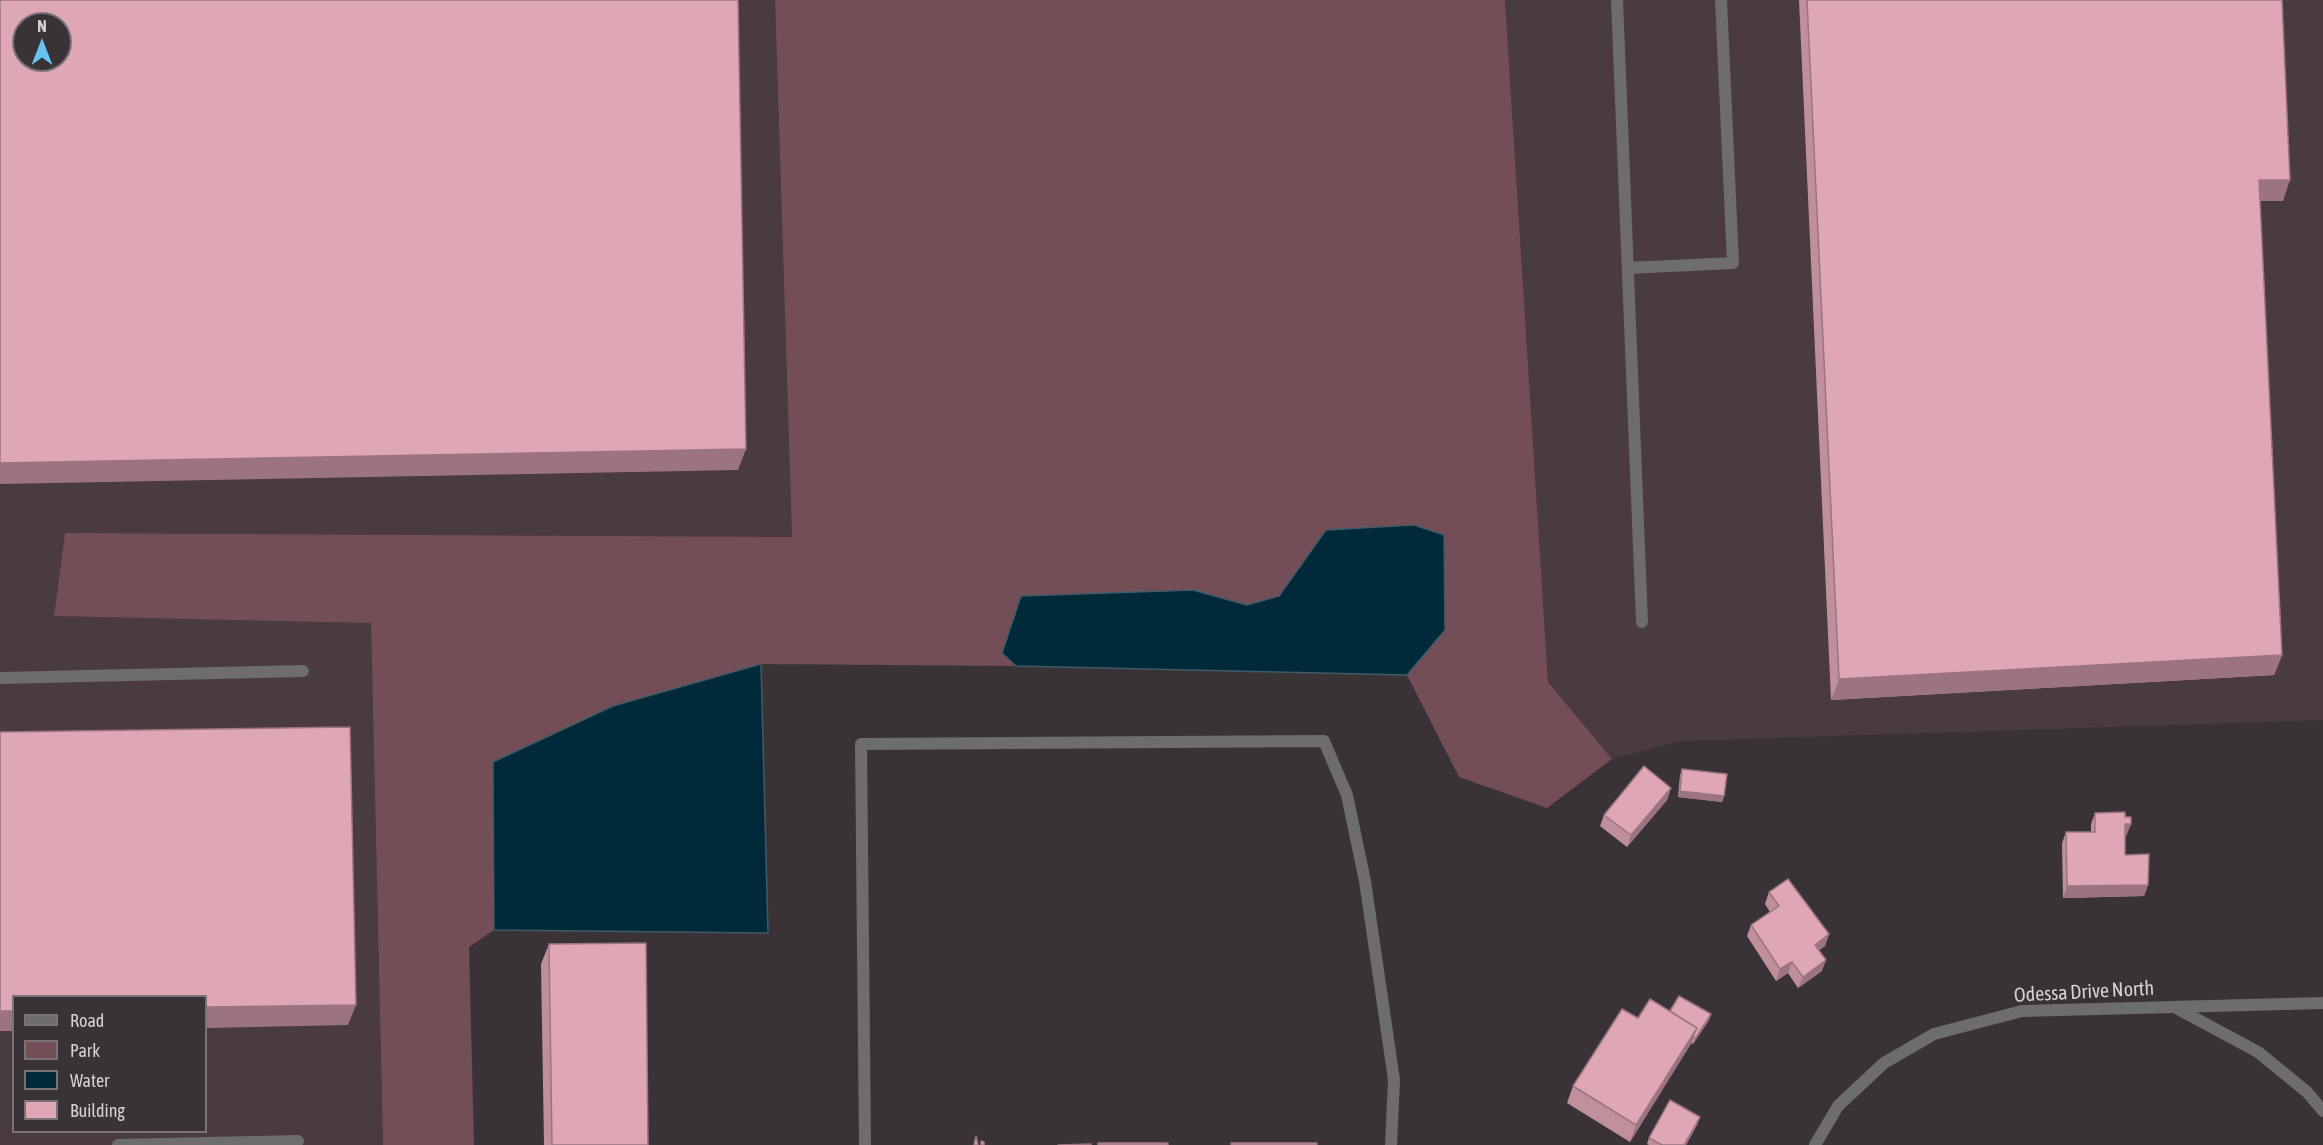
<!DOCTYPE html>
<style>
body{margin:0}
#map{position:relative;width:2323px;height:1145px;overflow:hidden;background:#3a3335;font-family:"Asap Condensed",sans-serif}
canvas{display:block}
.legend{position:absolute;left:12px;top:995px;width:195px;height:138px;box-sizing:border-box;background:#3a3335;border:2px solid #787274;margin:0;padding:8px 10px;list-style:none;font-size:18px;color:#d5d1d2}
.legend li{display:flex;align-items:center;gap:12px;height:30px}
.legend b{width:30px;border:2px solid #787274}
.north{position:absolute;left:12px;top:12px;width:60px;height:60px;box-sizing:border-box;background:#3a3335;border:2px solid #787274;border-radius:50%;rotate:0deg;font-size:16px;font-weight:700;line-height:24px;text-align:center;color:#d5d1d2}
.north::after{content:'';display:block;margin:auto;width:21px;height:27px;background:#67c4f0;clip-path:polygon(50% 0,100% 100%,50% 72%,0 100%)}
</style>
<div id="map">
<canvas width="2323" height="1145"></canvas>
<ul class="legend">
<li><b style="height:8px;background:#6f6c6d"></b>Road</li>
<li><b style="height:16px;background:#734e57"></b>Park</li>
<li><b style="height:16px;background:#00293a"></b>Water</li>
<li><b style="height:16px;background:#dfa6b5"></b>Building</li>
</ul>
<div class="north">N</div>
</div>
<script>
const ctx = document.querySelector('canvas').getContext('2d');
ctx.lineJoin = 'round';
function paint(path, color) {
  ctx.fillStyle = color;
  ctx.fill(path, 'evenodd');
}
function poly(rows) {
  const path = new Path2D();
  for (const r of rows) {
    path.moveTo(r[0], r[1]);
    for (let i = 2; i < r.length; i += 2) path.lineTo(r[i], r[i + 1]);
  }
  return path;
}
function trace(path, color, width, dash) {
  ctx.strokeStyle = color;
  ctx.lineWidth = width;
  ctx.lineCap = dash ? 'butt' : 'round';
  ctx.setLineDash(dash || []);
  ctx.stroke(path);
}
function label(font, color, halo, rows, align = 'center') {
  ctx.font = font + ' "Asap Condensed",sans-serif';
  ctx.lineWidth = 6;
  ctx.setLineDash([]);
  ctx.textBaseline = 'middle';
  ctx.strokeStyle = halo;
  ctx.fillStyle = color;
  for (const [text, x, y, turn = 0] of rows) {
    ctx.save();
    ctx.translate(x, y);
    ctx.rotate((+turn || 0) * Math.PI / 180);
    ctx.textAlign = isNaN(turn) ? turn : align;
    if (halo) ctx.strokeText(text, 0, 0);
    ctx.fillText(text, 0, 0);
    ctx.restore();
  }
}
paint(poly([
 [0,0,775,0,792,537,65,533,54,616,371,622,383,1145,0,1145],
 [24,24,60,24,60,60,24,60],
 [14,996,206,996,206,1132,14,1132],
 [1505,0,2323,0,2323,720,1681,741,1612,759,1548,682]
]), '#493b3e');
paint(poly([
 [775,0,1505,0,1548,682,1612,759,1547,808,1459,777,1407,675,1445,630,1326,530,1279,596,1247,605,1193,590,1002,653,1016,666,761,664,613,706,493,762,494,930,469,947,474,1145,383,1145,371,623,54,616,65,533,792,537]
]), '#734e57');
const water = poly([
 [1414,525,1444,535,1445,630,1407,675,1016,666,1002,653,1021,596,1193,590,1247,605,1279,596,1326,530,1414,525],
 [761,664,768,933,494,930,493,762,613,706,761,664]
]);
paint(water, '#00293a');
trace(water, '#405b68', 1.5);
trace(poly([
 [1617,0,1642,622],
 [1628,268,1733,263,1721,0],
 [0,678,303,671],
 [118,1145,298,1141],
 [865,1145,861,744,1324,741,1347,795,1365,881,1394,1080,1391,1145]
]), '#6f6c6d', 12);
trace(poly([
 [2178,1009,2258,1052,2307,1092,2323,1111],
 [1815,1145,1838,1106,1884,1063,1934,1034,2022,1011,2323,1003]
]), '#6f6c6d', 12);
paint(poly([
 [1799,0,2282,0,2283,201,2260,201,2282,655,2274,675,1831,700],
 [1682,769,1724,796,1722,802,1678,797,1680,775],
 [1671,788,1667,800,1627,847,1600,826,1604,815],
 [2095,813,2125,817,2131,824,2126,836,2125,836,2125,855,2148,885,2144,896,2063,898,2062,843,2066,832,2091,832,2091,824],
 [1769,892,1829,934,1825,946,1819,950,1822,971,1798,988,1788,973,1776,981,1747,936,1751,925,1770,912,1765,904],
 [549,944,648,1145,544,1145,541,964],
 [1670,1011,1711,1014,1709,1020,1693,1044,1691,1043,1630,1142,1567,1103,1573,1086,1638,1018],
 [1698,1123,1686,1145,1649,1145,1647,1144,1649,1138]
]), '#c08f9c');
paint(poly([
 [2259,180,2290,180,2283,201,2252,201],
 [746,449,738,470,0,484,0,463],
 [2282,655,2274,675,1831,700,1839,679],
 [1671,788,1667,800,1627,847,1631,835],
 [1680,791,1724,796,1722,802,1678,797],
 [2125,824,2131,824,2126,836,2120,836],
 [2148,885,2144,896,2063,898,2067,886],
 [1829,934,1825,946,1811,957,1815,945],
 [1826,960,1822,971,1798,988,1803,977],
 [1792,962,1788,973,1776,981,1780,969],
 [356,1005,348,1025,206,1028,206,1007],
 [0,1011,14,1011,14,1031,0,1031],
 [1711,1014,1709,1020,1693,1044,1695,1039],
 [1697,1028,1691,1044,1630,1142,1636,1125],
 [1700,1117,1698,1123,1686,1145,1684,1145]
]), '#9c747f');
const building = poly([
 [0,0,738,0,746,449,0,463,0,0],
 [24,24,60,24,60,60,24,60,24,24],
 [1807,0,2282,0,2290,180,2259,180,2282,655,1839,679,1807,0],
 [350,727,356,1005,206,1007,206,996,14,996,14,1011,0,1011,0,732,350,727],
 [1644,766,1671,788,1631,835,1604,815,1644,766],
 [1682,769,1727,774,1724,796,1680,791,1682,769],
 [2125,812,2125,817,2131,817,2131,824,2125,824,2125,855,2149,854,2148,885,2067,886,2066,832,2095,832,2095,813,2125,812],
 [1788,879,1829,934,1815,945,1826,960,1803,977,1792,962,1780,969,1751,925,1779,906,1769,892,1788,879],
 [646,943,648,1145,552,1145,549,944,646,943],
 [1679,996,1711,1014,1695,1039,1693,1037,1697,1028,1670,1011,1679,996],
 [1650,999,1697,1028,1636,1125,1573,1086,1622,1009,1638,1018,1650,999],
 [1670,1100,1700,1117,1684,1145,1662,1145,1649,1138,1670,1100],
 [976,1136,978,1145,974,1145,976,1136],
 [981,1141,984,1142,984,1145,981,1145,981,1141],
 [1098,1143,1168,1143,1168,1145,1098,1145,1098,1143],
 [1231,1143,1317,1143,1317,1145,1231,1145,1231,1143],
 [1091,1144,1091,1145,1058,1145,1091,1144]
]);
paint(building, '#dfa6b5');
trace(building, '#9c747f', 1.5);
label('20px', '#d5d1d2', '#3a3335', [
 ["Odessa Drive North",2084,992,-3]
]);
</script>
